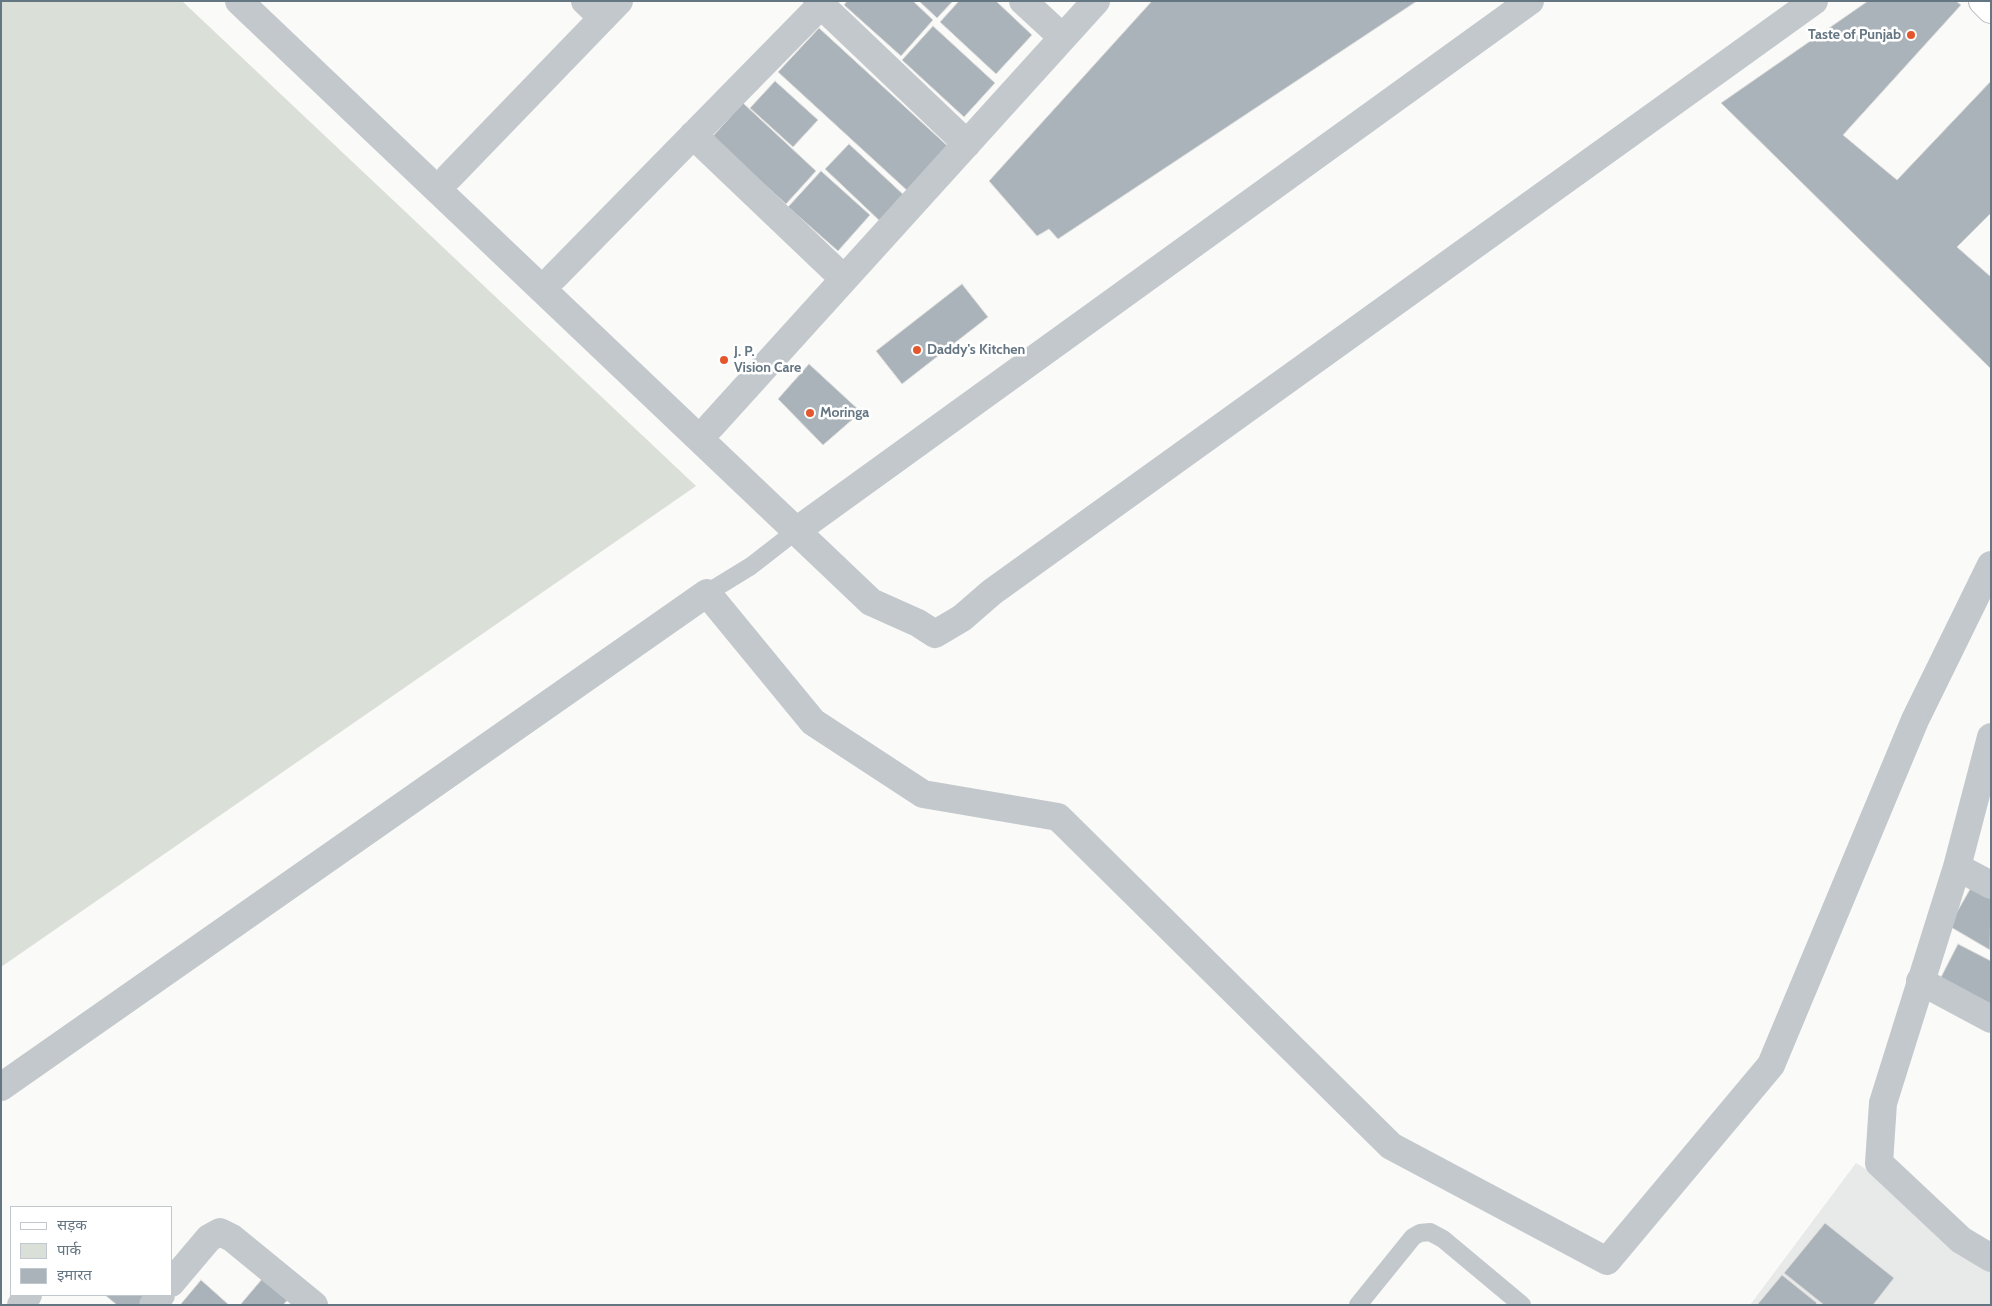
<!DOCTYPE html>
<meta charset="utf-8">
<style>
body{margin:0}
#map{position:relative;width:1992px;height:1306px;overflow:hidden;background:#fafaf8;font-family:Cabin,"Noto Sans Devanagari",sans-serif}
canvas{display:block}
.frame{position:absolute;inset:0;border:2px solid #657683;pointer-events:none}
.legend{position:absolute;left:10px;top:1206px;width:162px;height:90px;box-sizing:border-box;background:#fff;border:1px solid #c1c8cd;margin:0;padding:6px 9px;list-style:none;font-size:15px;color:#657683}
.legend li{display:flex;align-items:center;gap:10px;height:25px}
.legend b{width:25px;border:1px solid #c1c8cd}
</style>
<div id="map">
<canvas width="1992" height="1306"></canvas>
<div class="frame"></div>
<ul class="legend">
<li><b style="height:6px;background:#fff"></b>सड़क</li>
<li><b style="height:14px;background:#dadfd7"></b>पार्क</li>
<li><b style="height:14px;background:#aab3b9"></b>इमारत</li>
</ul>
</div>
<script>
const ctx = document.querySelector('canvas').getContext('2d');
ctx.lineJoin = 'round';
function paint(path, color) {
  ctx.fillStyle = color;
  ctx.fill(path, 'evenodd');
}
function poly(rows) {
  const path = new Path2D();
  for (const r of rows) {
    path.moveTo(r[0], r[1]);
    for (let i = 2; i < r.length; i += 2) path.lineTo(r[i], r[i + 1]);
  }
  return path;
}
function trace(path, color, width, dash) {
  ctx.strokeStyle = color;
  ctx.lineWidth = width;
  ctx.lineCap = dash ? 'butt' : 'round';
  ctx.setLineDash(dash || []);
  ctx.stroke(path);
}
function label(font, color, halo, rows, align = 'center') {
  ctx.font = font + ' Cabin,sans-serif';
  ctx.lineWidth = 5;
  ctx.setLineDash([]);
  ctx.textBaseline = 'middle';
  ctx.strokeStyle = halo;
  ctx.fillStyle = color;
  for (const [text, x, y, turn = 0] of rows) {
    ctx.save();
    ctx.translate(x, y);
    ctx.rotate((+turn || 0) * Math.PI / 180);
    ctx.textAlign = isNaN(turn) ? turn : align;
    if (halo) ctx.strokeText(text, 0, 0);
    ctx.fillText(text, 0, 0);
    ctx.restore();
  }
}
paint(poly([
 [1856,1163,1991,1248,1991,1305,1750,1305]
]), '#e8e9e9');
paint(poly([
 [1,1,182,1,696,486,1,967]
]), '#dadfd7');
const building = poly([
 [847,1,913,1,933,20,901,56,844,5,847,1],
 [919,1,953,1,937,18,919,1],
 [959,1,996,1,1032,35,996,74,940,22,959,1],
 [1152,1,1417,1,1058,239,1049,229,1037,236,989,181,1152,1],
 [1868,1,1956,1,1961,5,1843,135,1897,180,1991,81,1991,213,1957,247,1991,277,1991,369,1721,103,1868,1],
 [933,26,995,83,964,117,902,60,933,26],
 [819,28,952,150,911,194,778,72,819,28],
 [775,81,818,120,793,147,750,108,775,81],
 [743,103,816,171,786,204,712,137,743,103],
 [849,144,907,198,883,224,825,169,849,144],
 [821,171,870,215,838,251,788,207,821,171],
 [962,284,988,317,902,384,876,351,962,284],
 [809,364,861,412,823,445,778,399,809,364],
 [1973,884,1991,894,1990,950,1949,926,1973,884],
 [1958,944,1991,961,1991,1008,1939,981,1958,944],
 [1825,1223,1894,1278,1873,1305,1824,1305,1784,1273,1825,1223],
 [268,1272,293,1294,283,1305,240,1305,268,1272],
 [1782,1275,1817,1303,1815,1305,1757,1305,1782,1275],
 [201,1280,229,1305,180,1305,201,1280],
 [105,1295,155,1295,147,1305,117,1305,105,1295]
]);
paint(building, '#aab3b9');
trace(building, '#dcdcda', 1);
const secondary = poly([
 [1983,1,1991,9]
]);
trace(secondary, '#b3babf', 30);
trace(poly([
 [707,593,751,566,796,531],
 [1358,1305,1413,1237,1420,1233,1430,1232,1443,1239,1522,1305]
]), '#c3c8cc', 18);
trace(poly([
 [585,1,603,18],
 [817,1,967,144],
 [1023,1,1062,37],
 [693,135,844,279],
 [449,177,619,1],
 [554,277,821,5],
 [711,426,1096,1],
 [1991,737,1957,867,1883,1103,1879,1163,1961,1240,1991,1258],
 [1957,867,1991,885],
 [1920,981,1991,1019],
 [1,1087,707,593,813,722,923,794,1058,817,1391,1146,1607,1261,1771,1065,1915,720,1991,565],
 [171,1283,209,1238,220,1232,232,1238,314,1305],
 [21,1305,28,1295],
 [153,1305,161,1295]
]), '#c3c8cc', 28);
trace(poly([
 [239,1,871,602,918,623,935,634,962,618,992,592,1814,1],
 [796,531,1530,1]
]), '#c3c8cc', 28);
trace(secondary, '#fff', 28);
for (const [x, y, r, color] of [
 [1911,35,5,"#e4572e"],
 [917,350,5,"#e4572e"],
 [724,360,5,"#e4572e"],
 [810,413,5,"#e4572e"]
]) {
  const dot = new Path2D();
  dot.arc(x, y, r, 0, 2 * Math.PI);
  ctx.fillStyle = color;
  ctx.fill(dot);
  trace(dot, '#fff', 2);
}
label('bold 14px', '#657683', '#fff', [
 ["Taste of Punjab",1901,35,"right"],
 ["Daddy's Kitchen",927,350],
 ["J. P.",734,352],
 ["Vision Care",734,368],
 ["Moringa",820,413]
], 'left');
</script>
